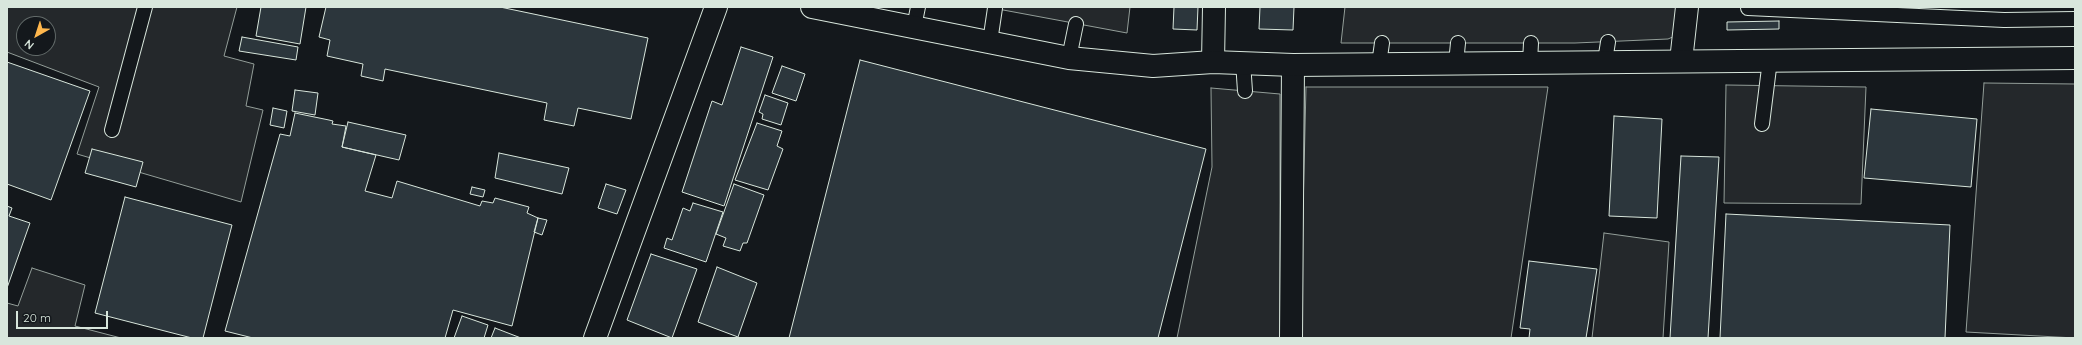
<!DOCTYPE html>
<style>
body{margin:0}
#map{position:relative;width:2082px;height:345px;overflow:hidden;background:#14181c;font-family:Quicksand,sans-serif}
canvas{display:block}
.frame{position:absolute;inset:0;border:8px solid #d8e6dc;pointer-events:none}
.north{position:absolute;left:16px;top:16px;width:40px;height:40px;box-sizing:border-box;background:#14181c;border:1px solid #626a69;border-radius:50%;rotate:219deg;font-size:11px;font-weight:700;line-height:16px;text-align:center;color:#d8e6dc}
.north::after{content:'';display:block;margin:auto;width:14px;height:18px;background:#ffb74d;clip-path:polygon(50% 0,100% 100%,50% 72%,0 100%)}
.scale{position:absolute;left:16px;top:311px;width:92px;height:18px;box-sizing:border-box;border:2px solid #d8e6dc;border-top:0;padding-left:5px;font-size:12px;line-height:14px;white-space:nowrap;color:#d8e6dc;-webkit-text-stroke:3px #14181c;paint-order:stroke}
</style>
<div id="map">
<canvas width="2082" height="345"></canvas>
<div class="frame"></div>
<div class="north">N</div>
<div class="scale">20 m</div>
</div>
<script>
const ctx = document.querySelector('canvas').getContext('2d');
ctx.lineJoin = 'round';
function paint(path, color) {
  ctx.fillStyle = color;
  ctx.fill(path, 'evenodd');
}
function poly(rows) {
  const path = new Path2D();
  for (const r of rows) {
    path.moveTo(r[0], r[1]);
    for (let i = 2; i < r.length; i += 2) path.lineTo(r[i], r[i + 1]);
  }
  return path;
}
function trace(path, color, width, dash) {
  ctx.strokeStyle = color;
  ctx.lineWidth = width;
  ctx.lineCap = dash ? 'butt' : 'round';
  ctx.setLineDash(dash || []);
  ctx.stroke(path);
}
const parking = poly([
 [7,7,237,7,224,56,254,64,246,106,263,110,241,202,77,154,99,87,7,52,7,7],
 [24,24,48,24,48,48,24,48,24,24],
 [987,7,1130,7,1127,33,987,7],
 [1345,7,1681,7,1675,36,1668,39,1575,43,1341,43,1345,7],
 [1984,83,2075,84,2075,338,1966,332,1984,83],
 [1726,85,1866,87,1861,204,1724,203,1726,85],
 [1306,87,1548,87,1511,338,1300,338,1306,87],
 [1211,88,1280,94,1280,338,1177,338,1212,167,1211,88],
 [1604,233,1669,242,1663,338,1592,338,1604,233],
 [32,268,85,285,75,326,121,338,7,338,7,303,18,306,32,268]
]);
paint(parking, '#24282b');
trace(parking, '#939e99', 1);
const building = poly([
 [261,7,306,7,300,44,256,36,261,7],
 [326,7,500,7,648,38,631,119,578,108,574,126,544,120,547,103,385,69,383,81,361,76,363,64,327,56,330,40,319,37,326,7],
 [1174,7,1198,7,1197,30,1173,29,1174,7],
 [1260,7,1294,7,1293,30,1259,29,1260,7],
 [1779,21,1779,29,1727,30,1727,22,1779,21],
 [242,37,298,47,296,60,239,51,242,37],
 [741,47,773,57,724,206,682,192,712,101,722,105,741,47],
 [860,60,1206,149,1158,338,789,338,860,60],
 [7,62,90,91,51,200,7,184,7,62],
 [782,66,805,74,796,101,772,93,782,66],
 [295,90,318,93,315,115,292,111,295,90],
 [765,95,788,103,781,125,762,119,763,114,759,112,765,95],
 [273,108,287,111,284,128,270,125,273,108],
 [1871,109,1977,119,1971,187,1864,178,1871,109],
 [295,113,329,120,333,121,332,124,346,126,342,147,376,155,365,191,392,198,397,181,480,206,482,201,493,203,495,198,529,207,527,213,538,218,512,326,453,310,445,338,253,338,225,331,280,134,290,136,295,113],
 [1614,116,1662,119,1657,218,1609,216,1614,116],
 [348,122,406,135,399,160,342,147,348,122],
 [757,123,782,131,777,146,783,149,768,190,735,180,757,123],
 [92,149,143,162,136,187,85,173,92,149],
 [499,153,569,168,562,194,495,178,499,153],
 [1681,156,1719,157,1708,338,1670,338,1681,156],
 [606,184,626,190,617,214,598,208,606,184],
 [734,184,764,195,747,243,743,243,740,251,723,246,726,238,716,234,734,184],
 [472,187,485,190,483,197,470,194,472,187],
 [125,197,232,225,203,338,192,338,95,313,125,197],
 [693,203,723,212,706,262,664,248,667,238,672,240,683,208,690,211,693,203],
 [7,206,12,208,9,216,30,223,7,288,7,206],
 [1726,214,1950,225,1945,338,1720,338,1726,214],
 [538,218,547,220,542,235,534,232,538,218],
 [651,254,697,269,672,338,627,320,651,254],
 [1529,261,1597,269,1586,338,1529,338,1530,329,1520,328,1529,261],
 [717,267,757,283,738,337,698,322,717,267],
 [462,316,488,325,484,338,454,338,462,316],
 [495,328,521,338,491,338,495,328]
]);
paint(building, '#2c363c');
trace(building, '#d8e6dc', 1);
const service = poly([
 [1748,8,2004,20,2075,19],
 [914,27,918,7],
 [990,42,995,8],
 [1069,58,1076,24],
 [1605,61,1608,42],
 [1243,62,1245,91],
 [1530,62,1531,43],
 [1456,63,1458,43],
 [1379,64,1382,43],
 [1762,124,1770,60],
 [112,130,145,7]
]);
const minor = poly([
 [1681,61,1687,7],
 [1213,62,1214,7],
 [595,338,716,7],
 [1291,338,1293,65]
]);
const tertiary = poly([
 [812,7,1069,58,1153,66,1213,62,1293,65,2075,58]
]);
trace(service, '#d8e6dc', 16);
trace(minor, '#d8e6dc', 24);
trace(tertiary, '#d8e6dc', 24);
trace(service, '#14181c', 14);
trace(minor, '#14181c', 22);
trace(tertiary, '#14181c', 22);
</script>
